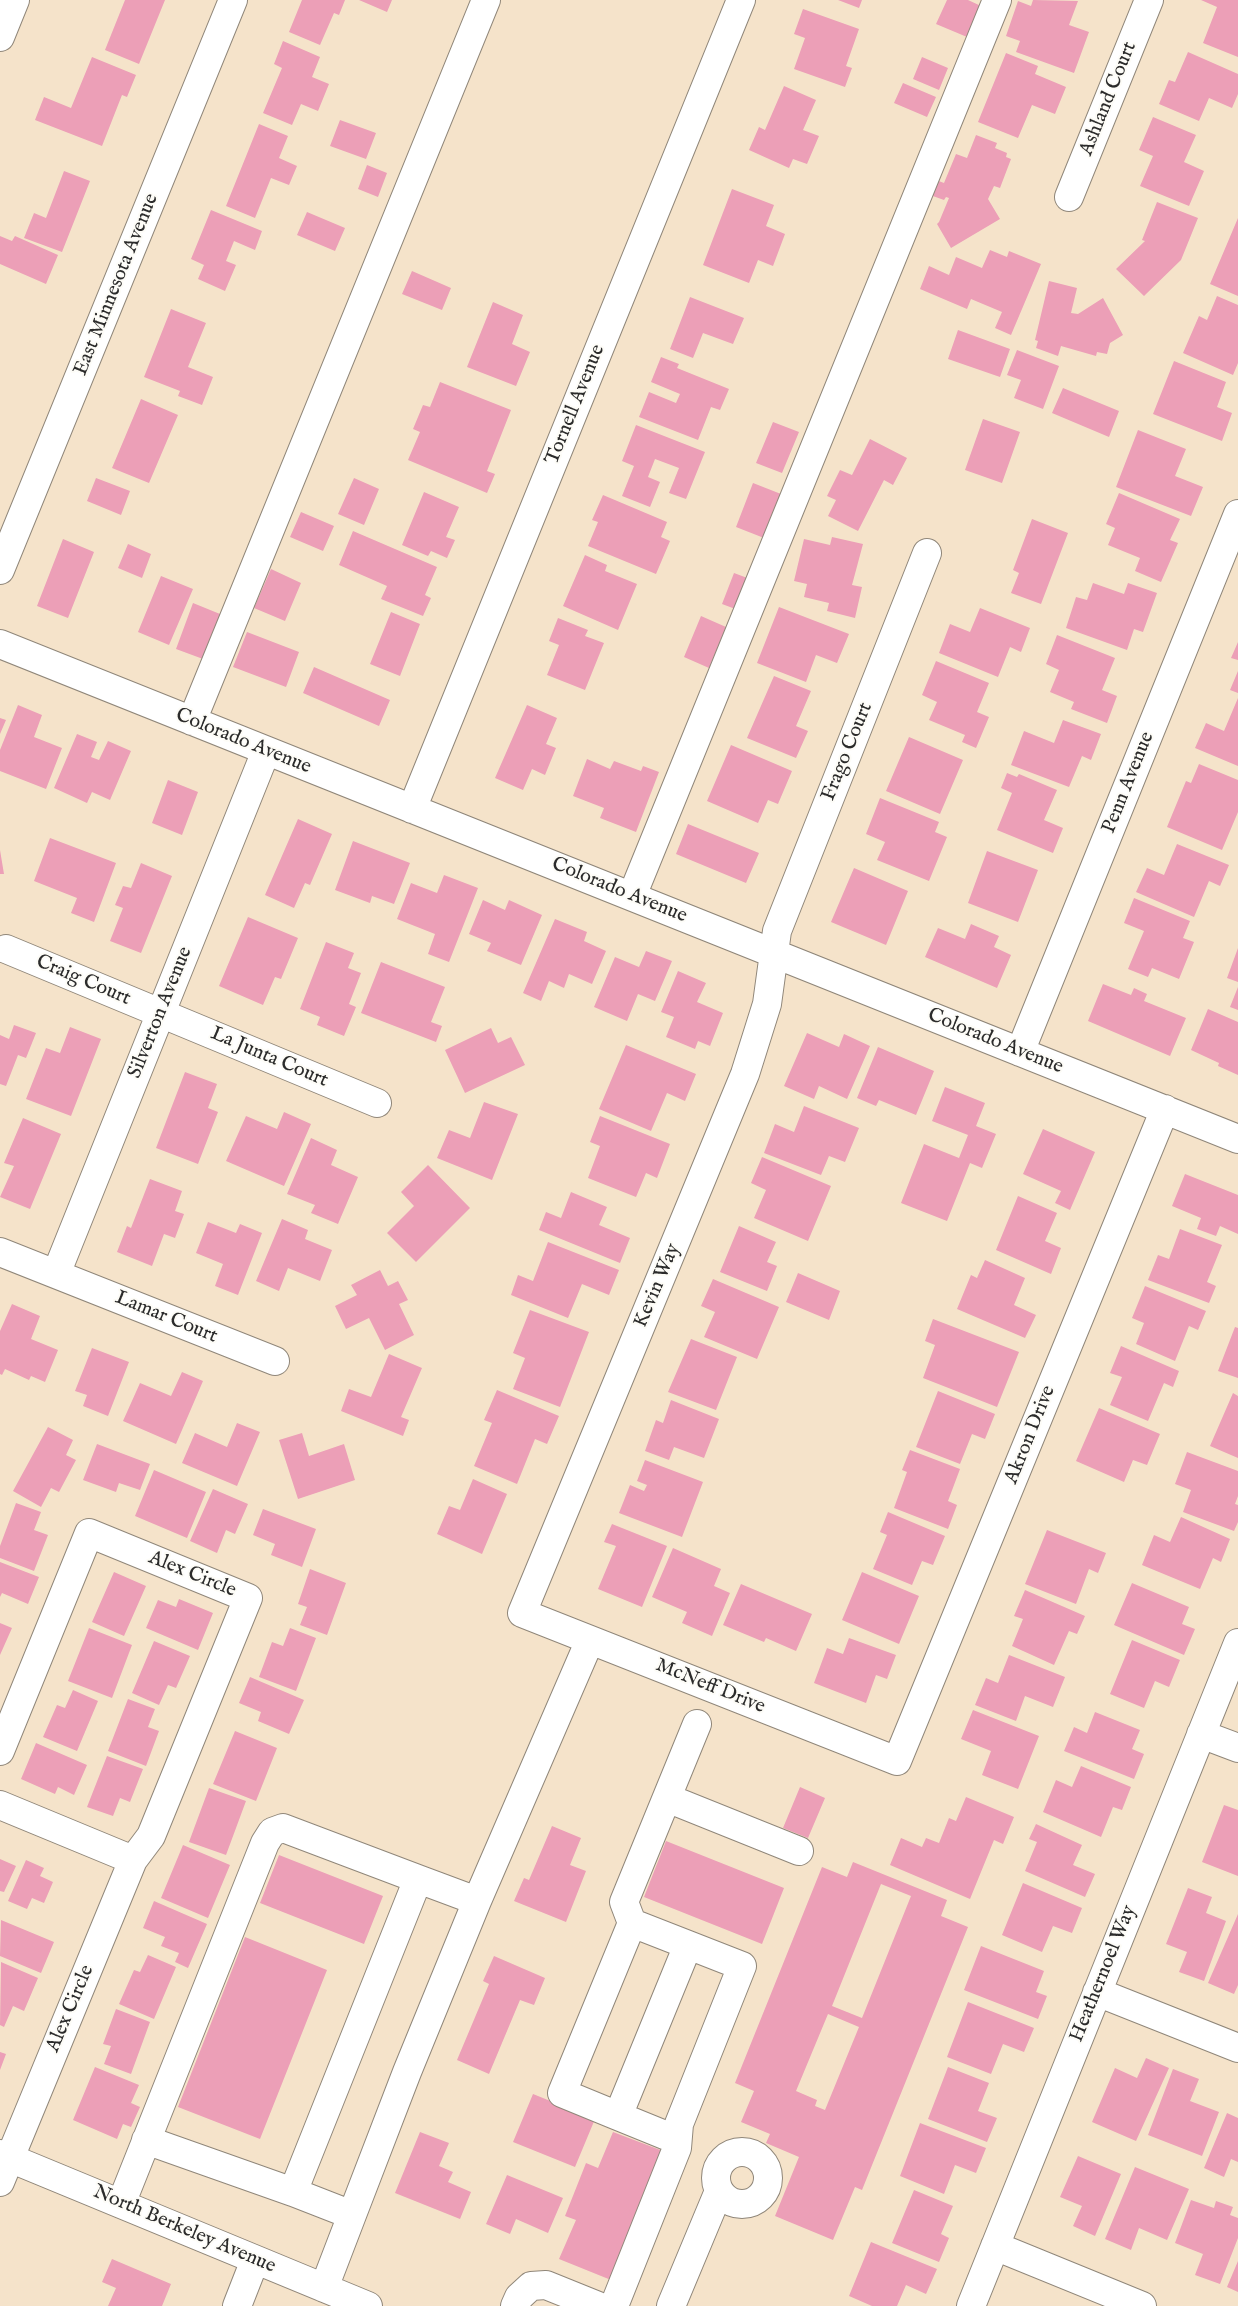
<!DOCTYPE html>
<style>
body{margin:0}
canvas{display:block;background:#f5e3ca}
</style>
<canvas width="1238" height="2306"></canvas>
<script>
const ctx = document.querySelector('canvas').getContext('2d');
ctx.lineJoin = 'round';
function paint(path, color) {
  ctx.fillStyle = color;
  ctx.fill(path, 'evenodd');
}
function poly(rows) {
  const path = new Path2D();
  for (const r of rows) {
    if (r.length === 3) {
      path.moveTo(r[0] + r[2], r[1]);
      path.arc(r[0], r[1], r[2], 0, 2 * Math.PI);
      continue;
    }
    path.moveTo(r[0], r[1]);
    for (let i = 2; i < r.length; i += 2) path.lineTo(r[i], r[i + 1]);
  }
  return path;
}
function trace(path, color, width, dash) {
  ctx.strokeStyle = color;
  ctx.lineWidth = width;
  ctx.lineCap = dash ? 'butt' : 'round';
  ctx.setLineDash(dash || []);
  ctx.stroke(path);
}
function label(font, color, halo, rows, align = 'center') {
  ctx.font = font + ' "IM FELL English",serif';
  ctx.lineWidth = 4;
  ctx.setLineDash([]);
  ctx.textBaseline = 'middle';
  ctx.strokeStyle = halo;
  ctx.fillStyle = color;
  for (const [text, x, y, turn = 0] of rows) {
    ctx.save();
    ctx.translate(x, y);
    ctx.rotate((+turn || 0) * Math.PI / 180);
    ctx.textAlign = isNaN(turn) ? turn : align;
    if (halo) ctx.strokeText(text, 0, 0);
    ctx.fillText(text, 0, 0);
    ctx.restore();
  }
}
paint(poly([
 [125,0,165,0,139,64,105,50],
 [302,0,345,0,339,15,334,13,320,45,289,32],
 [359,0,392,0,387,12],
 [838,0,862,0,859,8],
 [947,0,968,0,981,6,967,37,936,24],
 [1033,0,1078,1,1069,25,1089,32,1074,73,1016,52,1020,41,1006,36,1018,1,1031,6],
 [1201,0,1238,0,1238,57,1203,43,1217,7],
 [803,9,859,29,846,66,852,68,845,87,794,69,805,38,794,34],
 [283,41,320,57,312,77,329,84,318,111,301,104,292,125,263,113,282,68,274,64],
 [1188,52,1238,74,1238,94,1232,108,1209,98,1199,121,1159,104,1169,80,1175,82],
 [1006,53,1038,66,1035,74,1066,87,1055,114,1032,105,1018,138,978,122],
 [92,57,136,75,127,97,122,95,102,146,35,120,44,97,71,108],
 [922,57,948,68,939,90,913,79],
 [903,83,936,97,927,117,894,103],
 [784,86,816,100,803,130,819,136,807,164,793,159,789,168,749,150,759,127,765,130],
 [1153,117,1196,135,1184,162,1204,171,1189,206,1140,186,1153,156,1139,150],
 [340,120,376,133,366,159,330,146],
 [259,124,288,136,279,158,297,166,289,185,271,178,255,218,226,206],
 [976,135,997,143,995,148,1007,153,1006,157,1011,159,1000,188,994,186,988,199,1000,219,951,248,937,224,939,222,949,198,946,197,944,200,930,195,936,180,944,183,956,154,967,158],
 [367,165,387,173,378,197,358,189],
 [64,171,90,181,62,252,24,238,34,213,46,218],
 [732,189,774,205,766,226,785,234,773,266,758,260,749,283,703,265],
 [1157,202,1198,218,1181,260,1144,296,1116,269,1145,241,1142,240],
 [211,210,262,231,255,250,234,241,226,261,236,265,225,291,198,279,204,265,191,259],
 [307,212,345,228,335,251,297,235],
 [1238,218,1238,296,1210,284],
 [0,236,12,241,15,236,58,255,46,284,0,264],
 [990,250,1007,257,1009,251,1041,264,1011,335,995,328,1002,312,971,299,967,309,920,289,929,266,949,275,956,257,982,268],
 [412,271,451,288,442,310,402,294],
 [1049,281,1077,288,1071,313,1078,314,1103,298,1123,335,1110,343,1107,354,1097,352,1096,356,1061,346,1058,356,1036,348,1038,341,1035,340],
 [1217,296,1238,305,1238,363,1233,375,1183,353,1199,316,1207,320],
 [690,297,744,318,733,344,703,333,693,358,670,349],
 [493,302,523,315,512,344,530,352,516,386,467,367],
 [171,309,206,323,188,367,213,377,202,405,178,396,180,391,144,377],
 [958,330,1010,349,1000,377,948,359],
 [1017,350,1059,366,1043,409,1014,398,1021,380,1007,375],
 [661,357,679,364,677,368,729,389,720,410,711,407,698,440,639,417,649,392,676,403,680,394,651,382],
 [1174,361,1226,382,1217,407,1232,413,1222,441,1153,414],
 [440,382,511,410,487,471,495,474,487,493,408,460,420,432,413,429,423,405,430,407],
 [1063,388,1119,411,1109,437,1052,413],
 [141,399,178,415,149,483,112,468],
 [983,419,1020,432,1002,483,965,470],
 [773,422,799,432,782,473,756,463],
 [636,425,705,452,686,499,669,493,679,468,655,459,648,477,660,482,650,507,622,496,634,466,622,461],
 [1138,430,1186,449,1175,476,1203,487,1191,516,1116,487],
 [870,439,907,458,893,485,884,480,858,531,828,516,836,500,827,496,840,470,852,475],
 [96,478,130,491,121,515,87,501],
 [354,478,379,489,364,525,338,514],
 [753,483,781,494,764,538,736,527],
 [424,492,459,507,446,537,455,540,447,558,431,551,428,556,402,545],
 [1119,493,1180,519,1170,540,1178,543,1161,582,1135,571,1140,558,1108,545,1115,528,1106,524],
 [603,495,667,522,661,537,670,541,656,574,588,546,598,522,592,520],
 [301,512,334,526,323,551,290,537],
 [1032,519,1068,533,1041,604,1011,593,1019,573,1013,570],
 [353,531,437,567,425,595,431,598,423,616,381,599,387,586,339,565],
 [832,537,863,544,852,585,862,587,855,618,827,611,829,603,804,597,807,584,794,581,804,539,830,545],
 [63,539,94,552,68,618,37,606],
 [128,544,151,554,142,578,118,568],
 [585,555,607,565,605,571,637,584,618,630,563,606],
 [271,569,301,583,285,621,254,608],
 [734,573,750,579,738,610,722,604],
 [161,576,193,589,169,645,138,632],
 [1093,583,1124,594,1128,583,1157,593,1143,632,1134,629,1127,650,1066,628,1076,597,1087,600],
 [193,603,220,614,203,659,176,649],
 [779,607,849,634,837,663,816,655,806,682,757,663],
 [980,608,1030,628,1021,652,1010,647,998,677,939,653,950,624,970,632],
 [391,612,420,624,400,676,370,664],
 [701,616,726,627,709,668,684,657],
 [558,618,588,630,585,636,604,643,585,690,547,675,559,645,549,641],
 [247,632,299,652,286,687,233,667],
 [1057,635,1115,658,1102,690,1117,696,1107,723,1071,709,1074,702,1050,692,1059,670,1046,664],
 [1238,642,1238,660,1231,658],
 [936,661,989,683,977,712,989,717,976,748,962,742,965,735,929,720,937,702,922,695],
 [314,667,390,700,379,726,303,693],
 [1238,671,1238,693,1230,690],
 [774,676,811,691,796,726,808,731,796,758,747,738],
 [1238,698,1238,766,1195,748,1206,723,1224,731],
 [18,705,42,715,34,737,62,748,46,789,0,771,0,750],
 [527,705,557,718,546,744,556,748,545,775,532,769,523,790,495,778],
 [0,718,6,720,0,734],
 [1063,720,1101,734,1091,760,1082,756,1069,787,1011,765,1024,731,1054,743],
 [77,734,97,742,91,757,99,760,108,741,131,751,110,800,92,792,87,803,54,788],
 [909,737,963,760,940,814,886,791],
 [731,745,792,771,778,804,768,800,758,823,707,801],
 [587,759,610,769,614,761,641,771,643,766,659,772,636,832,600,818,604,808,573,796],
 [1199,764,1238,780,1238,812,1222,850,1167,827,1186,781,1191,783],
 [1007,773,1017,777,1019,774,1057,790,1044,820,1063,828,1053,853,997,830,1012,793,1001,788],
 [168,780,198,792,182,835,152,823],
 [880,798,939,822,935,832,947,837,929,881,877,860,885,842,866,834],
 [298,819,332,834,310,885,305,883,294,908,265,895],
 [688,824,759,853,746,883,676,854],
 [50,838,116,863,94,922,71,913,77,898,34,881],
 [353,841,410,863,394,904,372,896,370,903,335,890],
 [1177,844,1229,865,1220,886,1209,881,1194,917,1136,892,1147,868,1164,875],
 [0,850,4,874,0,874],
 [987,851,1038,870,1018,922,968,903],
 [141,863,172,876,141,953,110,941,123,908,115,905,123,886,131,888],
 [854,868,908,891,886,945,831,922],
 [444,875,478,888,449,962,428,954,435,934,397,919,411,883,437,893],
 [1134,898,1190,921,1183,938,1194,942,1179,979,1152,968,1148,977,1128,969,1144,931,1124,923],
 [483,900,505,910,509,900,542,915,521,965,487,951,491,943,469,934],
 [248,917,298,938,281,979,275,977,263,1005,219,986],
 [555,919,587,932,584,941,606,951,592,984,569,974,564,988,549,981,541,1001,523,993],
 [971,924,999,936,994,947,1011,955,997,988,925,957,938,928,965,939],
 [326,942,354,953,348,968,361,973,349,1004,356,1007,344,1036,317,1025,320,1017,300,1009],
 [1238,948,1238,982,1227,978],
 [646,951,672,961,655,1001,638,994,627,1021,594,1007,615,957,639,967],
 [381,962,445,987,431,1022,442,1026,436,1042,361,1013],
 [678,971,706,983,697,1002,723,1013,710,1046,698,1041,695,1049,666,1037,674,1017,661,1012],
 [1103,984,1131,995,1134,988,1147,994,1144,1001,1186,1018,1170,1056,1088,1021],
 [1238,987,1238,1010,1230,1007],
 [1208,1009,1238,1022,1238,1075,1218,1066,1219,1063,1191,1050],
 [14,1025,36,1033,26,1058,18,1055,6,1086,0,1084,0,1035,9,1039],
 [70,1027,101,1039,71,1116,26,1099,46,1048,60,1053],
 [491,1028,498,1043,511,1037,525,1065,465,1093,445,1050],
 [807,1033,839,1047,844,1034,870,1046,847,1099,819,1086,814,1099,784,1086],
 [626,1045,696,1074,685,1101,667,1093,651,1131,599,1109],
 [878,1047,934,1071,916,1115,879,1100,876,1106,857,1098],
 [185,1072,217,1084,208,1108,218,1112,198,1164,156,1148],
 [945,1087,985,1103,976,1126,996,1134,982,1168,970,1163,947,1221,901,1203,924,1144,959,1158,968,1135,932,1121],
 [484,1102,518,1114,492,1180,437,1158,449,1130,470,1138],
 [804,1106,859,1128,845,1162,829,1156,821,1175,764,1153,775,1124,794,1132],
 [284,1112,311,1124,284,1186,226,1161,246,1116,277,1129],
 [600,1116,670,1144,657,1178,646,1173,636,1197,588,1178,600,1146,590,1142],
 [23,1118,61,1134,30,1209,0,1197,14,1166,4,1163],
 [1043,1129,1095,1152,1070,1210,1055,1203,1061,1191,1023,1174],
 [311,1138,337,1150,331,1165,358,1177,338,1224,311,1213,315,1205,287,1194],
 [762,1157,831,1186,808,1241,754,1218,766,1190,751,1183],
 [428,1165,470,1208,416,1262,387,1233,414,1206,401,1192],
 [1185,1174,1238,1195,1238,1234,1220,1226,1216,1236,1197,1229,1201,1218,1172,1206],
 [150,1179,182,1191,175,1211,184,1214,175,1238,164,1234,152,1266,117,1252,127,1226,131,1228],
 [571,1192,607,1207,599,1225,630,1238,620,1263,539,1230,546,1212,561,1218],
 [1018,1196,1057,1213,1045,1241,1061,1248,1051,1274,996,1250],
 [282,1219,308,1230,305,1239,332,1250,320,1281,288,1268,279,1291,256,1281],
 [208,1222,236,1233,240,1224,262,1233,238,1295,215,1286,223,1264,196,1253],
 [739,1226,776,1242,767,1262,777,1266,767,1291,720,1272],
 [1180,1229,1222,1245,1207,1282,1216,1286,1209,1303,1148,1280,1158,1255,1169,1259],
 [548,1242,619,1270,609,1295,582,1284,568,1318,511,1295,518,1275,533,1281],
 [985,1260,1025,1278,1014,1305,1036,1315,1025,1338,957,1309,971,1275,977,1278],
 [380,1270,388,1286,398,1281,408,1300,399,1304,414,1335,385,1350,369,1318,346,1329,335,1306,357,1295,351,1285],
 [798,1273,840,1291,829,1320,786,1302],
 [713,1279,779,1307,757,1359,704,1337,715,1312,701,1306],
 [1145,1286,1206,1311,1198,1330,1189,1326,1175,1361,1136,1344,1144,1323,1132,1318],
 [12,1304,40,1316,31,1339,58,1350,45,1382,31,1376,29,1380,5,1369,2,1375,0,1374,0,1331],
 [530,1310,589,1332,560,1407,513,1389,525,1358,513,1353],
 [933,1319,1019,1352,997,1407,923,1378,935,1345,925,1341],
 [1235,1327,1238,1328,1238,1378,1218,1371],
 [691,1339,737,1357,716,1410,668,1392],
 [1121,1346,1179,1371,1173,1387,1164,1383,1148,1421,1110,1405,1122,1377,1110,1373],
 [92,1348,129,1362,108,1416,83,1406,87,1395,75,1391],
 [389,1354,422,1368,401,1417,409,1420,403,1436,341,1411,349,1389,371,1397],
 [182,1372,203,1381,176,1444,123,1421,140,1383,171,1396],
 [497,1390,559,1416,547,1444,535,1439,517,1484,474,1466,492,1423,484,1420],
 [938,1391,995,1414,985,1439,972,1434,960,1464,916,1447],
 [1233,1393,1238,1396,1238,1458,1210,1446],
 [671,1400,719,1419,704,1458,674,1447,669,1460,645,1451,656,1420,663,1423],
 [1099,1408,1160,1434,1147,1465,1133,1460,1124,1482,1076,1461],
 [237,1423,260,1432,237,1486,182,1463,195,1433,227,1447],
 [48,1427,73,1440,66,1455,76,1460,59,1492,51,1488,41,1507,13,1491],
 [302,1433,309,1456,344,1444,355,1480,298,1499,279,1440],
 [97,1444,150,1464,140,1490,119,1483,116,1492,83,1480],
 [910,1450,960,1469,948,1501,957,1505,948,1529,894,1508,907,1472,902,1470],
 [1187,1452,1238,1471,1238,1496,1235,1504,1238,1505,1238,1522,1234,1531,1183,1512,1191,1490,1175,1484],
 [645,1460,703,1482,682,1537,619,1513,630,1485,644,1491,647,1485,637,1481],
 [154,1470,206,1492,187,1538,135,1516],
 [473,1479,507,1494,482,1554,437,1534,449,1506,460,1510],
 [213,1489,248,1504,235,1534,226,1530,217,1553,190,1541],
 [16,1503,41,1512,34,1530,48,1535,34,1571,0,1558,0,1546],
 [263,1509,316,1529,302,1567,271,1555,275,1544,253,1535],
 [888,1512,945,1536,933,1565,922,1561,912,1585,873,1569,887,1535,880,1532],
 [1181,1517,1230,1539,1221,1562,1213,1558,1200,1589,1142,1565,1154,1535,1170,1542],
 [612,1524,667,1546,642,1607,598,1589,616,1546,604,1542],
 [1047,1530,1106,1553,1098,1573,1089,1569,1076,1604,1025,1584],
 [673,1548,721,1569,714,1586,730,1593,712,1636,682,1623,687,1612,652,1597],
 [0,1562,39,1577,28,1604,2,1593,0,1597],
 [310,1569,346,1583,327,1635,300,1625,307,1607,298,1604],
 [114,1572,146,1586,124,1636,92,1622],
 [862,1572,919,1596,899,1644,842,1620],
 [1132,1583,1189,1607,1182,1624,1195,1629,1184,1655,1114,1625],
 [741,1584,812,1614,796,1651,766,1638,764,1642,723,1625],
 [1025,1590,1085,1616,1077,1634,1069,1631,1054,1665,1012,1646,1023,1619,1014,1616],
 [179,1599,213,1613,198,1650,146,1628,158,1600,176,1607],
 [0,1623,12,1628,0,1655],
 [89,1628,132,1645,112,1698,68,1681],
 [290,1628,316,1638,296,1691,259,1677,272,1642,283,1646],
 [849,1638,896,1655,887,1679,876,1675,866,1703,814,1683,827,1648,843,1654],
 [1132,1640,1180,1660,1169,1687,1155,1681,1144,1708,1110,1694],
 [154,1641,190,1656,176,1688,168,1685,159,1705,132,1693],
 [1009,1655,1065,1677,1053,1707,1025,1696,1016,1721,975,1705,986,1678,998,1683],
 [250,1677,304,1700,289,1734,258,1721,261,1712,239,1703],
 [73,1690,98,1701,77,1751,43,1737,57,1705,65,1708],
 [128,1699,155,1709,148,1727,159,1731,146,1766,108,1751],
 [973,1710,1039,1736,1018,1789,982,1775,991,1751,961,1739],
 [1095,1712,1140,1730,1132,1749,1144,1754,1134,1779,1064,1751,1074,1727,1087,1733],
 [235,1731,277,1748,256,1801,213,1784],
 [36,1743,87,1765,74,1795,58,1787,55,1794,21,1779],
 [107,1756,143,1769,130,1802,120,1798,113,1816,87,1807],
 [1081,1766,1131,1787,1122,1810,1113,1807,1101,1837,1043,1812,1056,1780,1072,1787],
 [800,1787,825,1798,808,1838,783,1828],
 [209,1788,246,1801,226,1855,189,1842],
 [966,1797,1014,1817,1003,1844,994,1840,970,1899,890,1865,901,1838,922,1847,926,1838,939,1843,949,1818,956,1821],
 [1224,1805,1238,1810,1238,1876,1202,1862],
 [1036,1824,1082,1845,1073,1865,1095,1874,1085,1897,1025,1871,1037,1842,1029,1839],
 [552,1826,581,1838,570,1865,586,1871,566,1922,514,1901,524,1878,529,1880],
 [666,1841,784,1888,762,1944,644,1897],
 [183,1845,230,1865,208,1918,161,1898],
 [279,1855,383,1896,364,1944,260,1903],
 [0,1859,16,1866,4,1892,0,1891],
 [26,1860,44,1868,40,1876,53,1882,44,1903,32,1898,27,1909,8,1901],
 [853,1862,947,1900,941,1916,968,1927,862,2190,855,2187,833,2240,775,2216,799,2157,766,2143,770,2134,741,2122,754,2091,735,2083,822,1867,847,1877],
 [881,1884,911,1896,862,2018,832,2006],
 [828,2014,859,2027,825,2110,815,2106,817,2100,796,2091],
 [1023,1883,1082,1908,1072,1933,1053,1926,1042,1952,1002,1935],
 [1188,1888,1212,1897,1206,1913,1226,1921,1204,1981,1179,1972,1187,1952,1166,1944],
 [154,1901,207,1924,188,1968,175,1962,179,1953,161,1946,165,1937,143,1928],
 [1238,1914,1238,1985,1234,1994,1208,1983],
 [1,1920,54,1942,41,1973,0,1956],
 [245,1937,327,1970,260,2139,178,2107],
 [981,1946,1044,1971,1036,1992,1047,1996,1038,2019,964,1990],
 [148,1955,176,1967,154,2019,119,2004,134,1970,140,1972],
 [494,1956,545,1978,534,2005,520,2000,489,2074,457,2060,489,1984,483,1981],
 [1,1962,38,1978,24,2011,13,2006,4,2027,0,2025],
 [968,2002,1034,2028,1024,2052,1003,2044,991,2074,947,2057],
 [116,2009,150,2022,131,2074,104,2064,111,2046,103,2044],
 [0,2052,6,2054,0,2070],
 [1146,2058,1169,2068,1136,2141,1092,2122,1115,2068,1137,2078],
 [95,2067,139,2085,131,2103,140,2107,131,2127,123,2124,117,2139,73,2120],
 [948,2067,989,2083,978,2111,997,2118,987,2142,928,2119],
 [1173,2069,1199,2079,1190,2101,1219,2112,1202,2156,1148,2135],
 [533,2094,595,2119,575,2167,513,2142],
 [1227,2113,1238,2118,1238,2162,1231,2159,1224,2177,1204,2168],
 [920,2123,986,2148,976,2173,955,2165,944,2194,900,2176],
 [420,2132,449,2143,439,2166,453,2172,448,2182,471,2192,460,2219,395,2193],
 [613,2132,663,2151,611,2280,559,2259,576,2220,565,2216,586,2163,598,2168],
 [1078,2156,1121,2174,1095,2236,1073,2226,1082,2206,1060,2197],
 [1135,2167,1189,2189,1167,2240,1139,2228,1131,2250,1105,2239],
 [507,2175,563,2198,548,2233,516,2219,510,2234,486,2224],
 [914,2190,953,2206,941,2234,949,2238,939,2262,892,2243],
 [1191,2200,1214,2208,1216,2201,1233,2207,1230,2215,1238,2218,1238,2238,1220,2284,1195,2275,1203,2254,1175,2243],
 [871,2242,937,2269,926,2294,906,2285,897,2306,872,2306,849,2296],
 [112,2259,171,2284,162,2306,108,2306,116,2288,102,2282],
 [1238,2261,1238,2292,1227,2287]
]), '#ec9fb7');
const minor = poly([
 [0,37,15,0],
 [1069,197,1149,0],
 [927,553,777,931,767,1004,745,1074,522,1613,897,1761,1165,1109],
 [0,570,233,0],
 [0,644,1238,1139],
 [192,721,486,0],
 [412,809,741,0],
 [632,896,997,0],
 [6,949,377,1103],
 [1020,1052,1238,514],
 [0,1252,275,1361],
 [56,1274,266,751],
 [1201,1734,1238,1748],
 [0,1751,89,1533,248,1598,151,1836,133,1860,0,2182],
 [667,1798,799,1851],
 [0,1805,133,1860],
 [477,1901,590,1640],
 [688,1945,618,2116,562,2093,632,1923,624,1902,697,1724],
 [1097,1992,1238,2048],
 [618,2116,677,2140],
 [146,2140,293,2192],
 [742,2178,26],
 [0,2154,368,2306],
 [121,2204,265,1843,272,1832,283,1828,418,1879],
 [995,2246,1142,2306],
 [324,2288,352,2215,407,2072,477,1901,418,1879,293,2192,352,2215],
 [237,2306,255,2260],
 [515,2306,519,2297,531,2286,546,2285,598,2306],
 [614,2306,677,2148,679,2124,742,1966,632,1923],
 [671,2306,719,2191],
 [971,2306,1238,1643]
]);
trace(minor, '#90877a', 30);
trace(minor, '#fff', 28);
label('20px', '#2b2b2b', '#fdfcf7', [
 ["Ashland Court",1109,99,-68],
 ["East Minnesota Avenue",117,285,-68],
 ["Tornell Avenue",576,405,-68],
 ["Colorado Avenue",243,742,22],
 ["Frago Court",848,752,-68],
 ["Penn Avenue",1129,783,-68],
 ["Colorado Avenue",619,891,22],
 ["Craig Court",83,981,23],
 ["Silverton Avenue",161,1013,-68],
 ["Colorado Avenue",995,1042,22],
 ["La Junta Court",269,1058,23],
 ["Kevin Way",658,1286,-67],
 ["Lamar Court",166,1318,22],
 ["Akron Drive",1031,1435,-68],
 ["Alex Circle",192,1575,22],
 ["McNeff Drive",710,1687,22],
 ["Heathernoel Way",1104,1974,-68],
 ["Alex Circle",71,2009,-67],
 ["North Berkeley Avenue",184,2230,23]
]);
</script>
